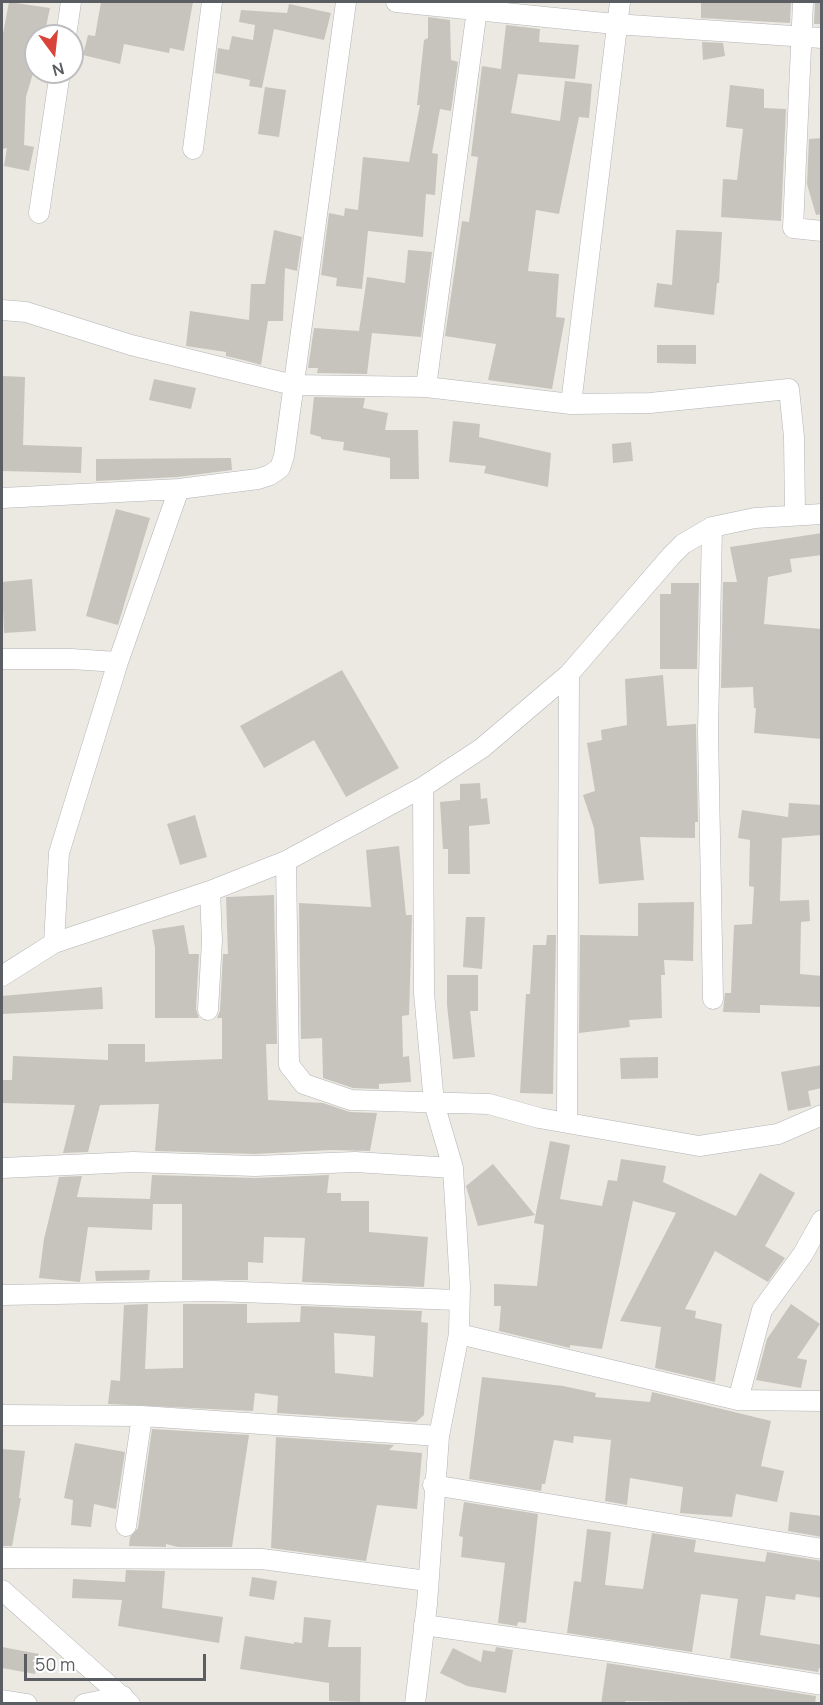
<!DOCTYPE html>
<style>
body{margin:0}
#map{position:relative;width:823px;height:1705px;overflow:hidden;background:#ebe9e1;font-family:Manrope,sans-serif}
canvas{display:block}
.frame{position:absolute;inset:0;border:3px solid #5a5d61;pointer-events:none}
.north{position:absolute;left:24px;top:24px;width:60px;height:60px;box-sizing:border-box;background:#fff;border:2px solid #bdbec0;border-radius:50%;rotate:165deg;font-size:16px;font-weight:700;line-height:24px;text-align:center;color:#5a5d61}
.north::after{content:'';display:block;margin:auto;width:21px;height:27px;background:#d9433a;clip-path:polygon(50% 0,100% 100%,50% 72%,0 100%)}
.scale{position:absolute;left:24px;top:1654px;width:182px;height:27px;box-sizing:border-box;border:3px solid #5a5d61;border-top:0;padding-left:8px;font-size:18px;line-height:21px;white-space:nowrap;color:#5a5d61;-webkit-text-stroke:4px #fff;paint-order:stroke}
</style>
<div id="map">
<canvas width="823" height="1705"></canvas>
<div class="frame"></div>
<div class="north">N</div>
<div class="scale">50 m</div>
</div>
<script>
const ctx = document.querySelector('canvas').getContext('2d');
ctx.lineJoin = 'round';
function paint(path, color) {
  ctx.fillStyle = color;
  ctx.fill(path, 'evenodd');
}
function poly(rows) {
  const path = new Path2D();
  for (const r of rows) {
    path.moveTo(r[0], r[1]);
    for (let i = 2; i < r.length; i += 2) path.lineTo(r[i], r[i + 1]);
  }
  return path;
}
function trace(path, color, width, dash) {
  ctx.strokeStyle = color;
  ctx.lineWidth = width;
  ctx.lineCap = dash ? 'butt' : 'round';
  ctx.setLineDash(dash || []);
  ctx.stroke(path);
}
paint(poly([
 [9,2,50,8,44,36,36,36,36,63,26,97,24,145,34,147,29,171,4,166,7,148,2,149,2,39],
 [101,2,193,2,184,51,170,48,169,53,124,44,120,64,83,55,88,35,95,36],
 [701,2,791,2,790,23,701,18],
 [815,2,822,2,822,24,814,24],
 [289,4,331,13,324,40,274,29,262,88,249,86,250,80,215,73,218,48,229,50,232,36,253,40,255,25,239,22,241,10,287,13],
 [428,17,450,20,451,60,458,62,451,111,440,109,432,153,438,154,435,195,426,194,423,237,368,231,362,289,336,286,337,278,321,275,329,213,344,216,345,208,358,210,363,157,409,162,420,105,417,105,424,40,428,38],
 [506,25,540,29,539,42,579,45,575,79,518,74,511,113,560,121,565,81,592,84,589,118,579,117,559,214,536,210,528,271,559,274,556,317,565,318,552,389,488,380,496,344,445,336,462,221,469,222,478,157,471,156,482,66,501,69],
 [702,42,723,43,725,56,703,60],
 [730,85,764,89,764,108,786,109,781,221,721,217,723,179,737,180,743,129,726,127],
 [265,87,286,90,279,137,258,134],
 [822,138,822,214,816,215,807,184,809,139],
 [274,230,302,237,297,271,285,268,283,321,268,321,261,365,247,361,248,355,247,361,226,356,226,352,186,346,190,311,249,320,251,284,265,284],
 [676,230,722,232,719,283,717,283,714,315,654,307,657,283,672,285],
 [408,250,432,252,421,337,372,333,367,374,317,373,318,368,308,368,314,328,359,331,367,277,405,283],
 [657,345,696,345,696,364,657,363],
 [2,376,25,377,23,445,82,447,81,473,2,471],
 [154,379,196,388,191,409,149,400],
 [314,397,365,398,363,408,388,413,385,430,418,430,419,479,390,479,390,458,343,450,344,442,321,439,321,437,310,434],
 [453,421,480,424,479,437,551,453,548,487,484,473,486,466,449,462],
 [631,442,633,461,613,463,612,444],
 [231,458,232,470,178,477,96,481,96,459],
 [116,509,150,518,118,625,86,616],
 [822,533,822,555,790,559,792,572,768,577,764,624,822,629,822,739,754,733,756,708,754,708,753,687,721,688,723,582,737,582,730,547],
 [32,579,36,631,4,633,2,582],
 [671,583,699,583,697,669,660,669,660,594,671,594],
 [342,670,399,768,346,797,314,740,264,768,240,726],
 [663,675,667,726,696,724,698,822,695,822,695,838,640,837,644,880,599,884,594,828,583,795,595,791,587,743,602,740,601,730,627,725,625,679],
 [480,783,481,799,487,798,490,824,469,826,470,874,448,874,448,849,443,849,440,802,460,800,460,784],
 [789,803,822,805,822,835,782,838,780,901,809,900,810,921,801,922,800,974,822,976,822,1007,760,1005,760,1013,723,1012,725,993,731,993,734,925,752,924,754,887,749,886,750,840,738,838,742,810,788,817],
 [195,815,207,857,180,865,167,824],
 [399,846,406,915,412,915,409,1015,402,1016,403,1057,409,1056,411,1082,379,1084,379,1089,353,1088,323,1078,322,1038,301,1039,299,903,371,907,366,850],
 [274,895,277,1044,266,1044,268,1100,323,1103,350,1112,377,1113,370,1151,331,1150,255,1154,155,1151,159,1104,100,1105,88,1152,63,1153,75,1105,2,1103,2,1080,12,1080,13,1056,108,1060,108,1044,145,1044,145,1062,222,1059,222,1018,217,1018,220,1011,223,954,228,954,226,897],
 [694,902,693,961,664,960,665,975,661,975,662,1018,629,1020,630,1027,579,1033,580,935,638,936,638,903],
 [466,917,485,917,482,969,463,967],
 [184,925,189,954,199,954,196,1009,199,1018,155,1018,155,948,152,930],
 [547,935,556,935,553,1094,520,1093,526,994,530,994,533,945,546,945],
 [447,975,478,975,478,1011,470,1011,475,1057,453,1059,447,1005],
 [102,987,103,1009,2,1014,2,996],
 [658,1057,658,1078,621,1079,620,1058],
 [822,1065,822,1088,808,1091,811,1106,788,1111,781,1072],
 [550,1141,570,1145,560,1199,602,1206,608,1180,617,1181,621,1159,666,1166,663,1182,736,1216,760,1173,795,1193,765,1246,785,1258,768,1282,715,1251,685,1309,696,1311,695,1318,722,1324,715,1382,655,1368,661,1327,620,1321,676,1213,633,1201,602,1349,570,1345,570,1348,499,1331,501,1306,494,1306,494,1284,537,1286,544,1225,534,1223],
 [493,1164,535,1215,478,1226,466,1186],
 [152,1175,255,1178,329,1175,327,1193,341,1193,341,1201,369,1201,369,1232,428,1237,424,1287,302,1282,305,1238,264,1237,263,1263,248,1262,248,1280,182,1280,182,1204,153,1204,152,1230,88,1227,80,1282,39,1278,44,1239,59,1177,82,1176,77,1197,150,1199],
 [150,1270,149,1280,96,1281,95,1271],
 [148,1304,145,1369,183,1368,183,1304,247,1304,247,1323,300,1322,301,1306,422,1311,421,1322,428,1323,424,1415,416,1422,277,1413,278,1396,255,1393,253,1411,108,1404,111,1380,120,1381,124,1305],
 [334,1333,375,1336,373,1377,335,1373],
 [791,1304,820,1324,797,1358,807,1360,801,1388,756,1380,767,1339],
 [482,1377,563,1386,596,1393,595,1397,650,1402,652,1392,771,1421,761,1466,784,1471,777,1502,736,1494,732,1517,680,1513,683,1487,630,1478,627,1505,605,1501,611,1440,574,1436,573,1443,554,1440,545,1484,542,1484,541,1491,469,1479],
 [152,1429,249,1435,232,1547,178,1547,166,1544,166,1547,129,1546,130,1537,138,1528],
 [276,1437,394,1445,389,1450,422,1453,417,1509,377,1505,366,1561,271,1548],
 [75,1443,125,1452,116,1509,94,1504,91,1527,71,1525,73,1500,64,1498],
 [2,1449,25,1451,19,1498,21,1498,12,1546,2,1546],
 [464,1502,538,1514,526,1623,518,1622,517,1626,498,1623,505,1563,461,1557,463,1537,459,1536],
 [790,1512,822,1516,822,1537,788,1531],
 [587,1529,611,1532,605,1585,643,1589,652,1533,696,1540,694,1552,765,1562,767,1552,822,1561,822,1598,796,1594,795,1600,766,1596,760,1635,822,1645,822,1668,819,1668,818,1672,730,1658,738,1599,701,1594,692,1652,567,1633,574,1581,581,1582],
 [126,1570,165,1571,162,1608,223,1617,219,1643,118,1626,122,1600,72,1598,73,1579,125,1582],
 [252,1577,277,1581,274,1600,249,1596],
 [304,1617,331,1620,328,1647,361,1647,360,1702,329,1701,329,1683,240,1669,245,1636,294,1644,294,1642,302,1643],
 [2,1647,39,1654,35,1674,2,1668],
 [496,1647,513,1650,506,1693,467,1686,440,1673,453,1648,481,1662,483,1650,495,1652],
 [607,1663,816,1696,815,1704,625,1701,625,1704,601,1704]
]), '#c7c4be');
const street = poly([
 [396,2,615,24,822,38],
 [803,2,793,228,822,231],
 [66,36,71,2],
 [193,149,212,2],
 [39,213,60,72],
 [2,310,26,312,131,345,293,385,426,387,571,404,650,403,789,389,794,437,795,513],
 [426,387,478,2],
 [571,404,620,2],
 [2,498,179,489,258,479,270,475,280,468,284,456,346,2],
 [712,527,708,732,713,999],
 [2,659,71,659,118,662],
 [286,861,289,1065,304,1084,351,1100,489,1104,539,1118,699,1146,778,1134,822,1115],
 [54,943,59,853,118,662,179,489],
 [2,976,54,943,210,891,286,861,423,787,482,748,569,674,671,556,683,544,712,527,755,518,822,514],
 [208,1010,212,941,210,891],
 [567,1121,569,674],
 [2,1168,133,1162,255,1166,355,1162,453,1168],
 [2,1295,214,1291,458,1300],
 [459,1334,738,1400,822,1401],
 [738,1400,762,1310,803,1254,822,1220],
 [2,1415,142,1416,439,1436],
 [433,1485,822,1549],
 [126,1526,142,1416],
 [2,1558,262,1559,427,1581],
 [2,1590,130,1704],
 [424,1625,616,1652,822,1685],
 [2,1700,27,1704],
 [84,1704,123,1696],
 [415,1704,427,1604,439,1436,459,1334,460,1286,453,1168,434,1103,424,993,423,787]
]);
trace(street, '#b2b4b8', 21);
trace(street, '#fff', 20);
</script>
